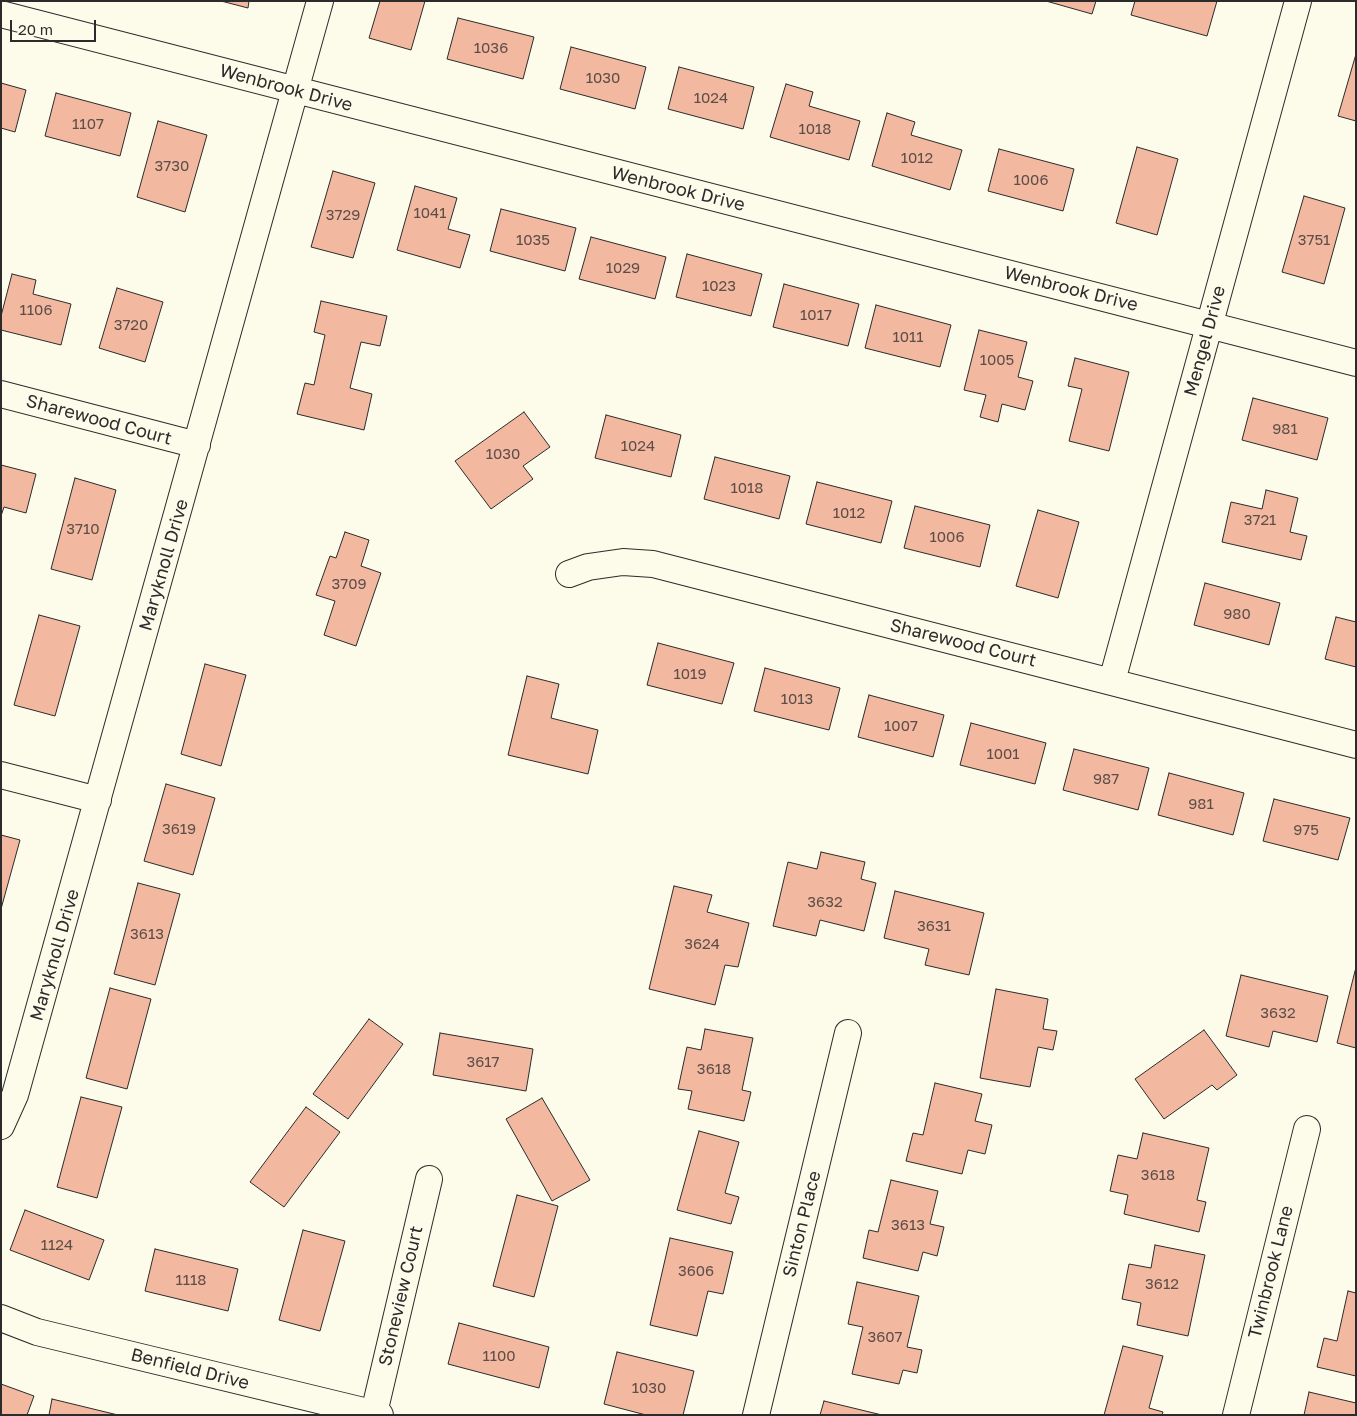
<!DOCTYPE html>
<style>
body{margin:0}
#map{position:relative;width:1357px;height:1416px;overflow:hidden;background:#fdfbea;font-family:"Golos Text",sans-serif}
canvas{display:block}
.frame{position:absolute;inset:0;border:2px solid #2b2b2b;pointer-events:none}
.scale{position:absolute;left:10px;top:20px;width:86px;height:22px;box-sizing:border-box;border:2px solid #2b2b2b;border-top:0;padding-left:6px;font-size:15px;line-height:18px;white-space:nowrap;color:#2b2b2b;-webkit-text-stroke:4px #fdfbea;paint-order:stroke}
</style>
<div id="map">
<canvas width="1357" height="1416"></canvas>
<div class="frame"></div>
<div class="scale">20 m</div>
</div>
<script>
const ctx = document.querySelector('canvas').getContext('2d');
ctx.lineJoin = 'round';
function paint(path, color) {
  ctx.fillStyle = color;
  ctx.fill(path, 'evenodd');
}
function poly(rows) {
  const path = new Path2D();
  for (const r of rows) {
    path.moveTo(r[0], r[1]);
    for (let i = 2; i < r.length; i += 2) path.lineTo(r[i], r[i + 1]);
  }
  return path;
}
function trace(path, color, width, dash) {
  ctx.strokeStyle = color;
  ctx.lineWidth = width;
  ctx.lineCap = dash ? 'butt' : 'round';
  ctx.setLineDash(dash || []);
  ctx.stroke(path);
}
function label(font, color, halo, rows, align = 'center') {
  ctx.font = font + ' "Golos Text",sans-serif';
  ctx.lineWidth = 4;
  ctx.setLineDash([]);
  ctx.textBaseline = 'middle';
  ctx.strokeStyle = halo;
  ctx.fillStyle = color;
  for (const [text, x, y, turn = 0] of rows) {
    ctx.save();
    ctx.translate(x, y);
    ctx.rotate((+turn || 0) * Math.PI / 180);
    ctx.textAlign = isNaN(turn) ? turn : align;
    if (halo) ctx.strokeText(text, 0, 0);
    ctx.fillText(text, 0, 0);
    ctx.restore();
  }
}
const building = poly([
 [221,1,249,1,248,8,221,1],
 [380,1,425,1,411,50,369,38,380,1],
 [1046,1,1096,1,1092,14,1046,1],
 [1135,1,1217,1,1207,36,1131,15,1135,1],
 [458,18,534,37,523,79,447,59,458,18],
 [571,47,646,67,635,109,560,89,571,47],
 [1356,54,1356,121,1338,116,1356,54],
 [679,67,754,87,743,129,668,109,679,67],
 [1,83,26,90,15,132,1,128,1,83],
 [786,84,813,92,809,106,860,121,849,160,770,137,786,84],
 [56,93,131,113,120,156,45,136,56,93],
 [887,113,915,122,911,135,962,150,950,190,872,166,887,113],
 [158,121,207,135,185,212,137,197,158,121],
 [1137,147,1178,159,1157,235,1116,223,1137,147],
 [999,149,1074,169,1063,211,988,191,999,149],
 [333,171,375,183,353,258,311,247,333,171],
 [415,186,457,198,448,229,470,235,460,268,397,250,415,186],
 [1304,196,1345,208,1324,284,1282,272,1304,196],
 [501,209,576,228,565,271,490,251,501,209],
 [591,237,666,257,655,299,579,279,591,237],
 [687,254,762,274,751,316,676,297,687,254],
 [12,274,36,280,33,294,71,304,61,345,1,330,1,316,12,274],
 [784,284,859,304,848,346,773,327,784,284],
 [117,288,163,302,145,362,99,348,117,288],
 [321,301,387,316,380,346,361,342,350,388,372,394,364,430,297,414,305,383,314,385,325,335,314,332,321,301],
 [876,305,951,325,940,367,865,348,876,305],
 [979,330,1027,342,1018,377,1033,381,1025,410,1002,404,998,422,980,417,986,395,964,390,979,330],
 [1075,358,1129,372,1109,451,1069,441,1082,389,1068,386,1075,358],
 [1253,398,1328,418,1317,460,1242,440,1253,398],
 [524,412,550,447,523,466,533,479,491,509,455,461,524,412],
 [606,415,681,435,671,477,595,458,606,415],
 [715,457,790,476,779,519,704,499,715,457],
 [1,465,36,474,26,513,4,507,1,516,1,465],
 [75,478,116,490,92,580,51,569,75,478],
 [817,482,892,501,881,543,806,524,817,482],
 [1266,490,1298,498,1290,532,1307,536,1301,560,1222,542,1231,502,1262,509,1266,490],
 [915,506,990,525,980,567,904,548,915,506],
 [1038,510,1079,522,1058,598,1016,586,1038,510],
 [345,532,369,540,361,566,381,573,356,646,324,635,335,601,316,595,330,556,336,558,345,532],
 [1205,583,1280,603,1269,645,1194,625,1205,583],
 [39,615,80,626,55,716,14,705,39,615],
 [1336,617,1356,622,1356,667,1325,659,1336,617],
 [658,643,734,663,722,704,647,685,658,643],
 [205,664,246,675,221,766,181,754,205,664],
 [765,668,840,688,829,730,754,711,765,668],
 [527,676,559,684,551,718,598,730,588,774,508,755,527,676],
 [869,695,944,715,933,757,858,737,869,695],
 [971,723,1046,743,1035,784,960,765,971,723],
 [1074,749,1149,768,1138,810,1063,790,1074,749],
 [1169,773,1244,793,1233,835,1158,815,1169,773],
 [166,784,215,798,193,875,144,861,166,784],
 [1274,799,1350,818,1338,860,1263,841,1274,799],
 [1,835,20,840,1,909,1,835],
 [821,852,865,862,861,879,876,883,864,931,820,920,816,936,773,926,788,862,817,869,821,852],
 [138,883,180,894,155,985,114,974,138,883],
 [674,886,712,895,707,912,749,923,738,967,725,965,715,1005,649,989,674,886],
 [895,891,984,913,969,975,925,965,929,949,884,938,895,891],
 [1355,971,1356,971,1356,1048,1337,1043,1355,971],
 [1241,975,1328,996,1317,1042,1273,1031,1269,1047,1226,1036,1241,975],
 [110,988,151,999,127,1089,86,1078,110,988],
 [996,989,1048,999,1043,1029,1057,1031,1053,1050,1038,1047,1030,1087,980,1078,996,989],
 [369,1019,403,1044,348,1119,313,1094,369,1019],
 [705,1029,753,1038,742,1090,751,1092,744,1121,688,1109,692,1091,678,1089,687,1047,701,1050,705,1029],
 [1204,1030,1237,1075,1217,1090,1212,1085,1164,1119,1135,1079,1204,1030],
 [440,1033,533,1049,526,1091,433,1075,440,1033],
 [935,1083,982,1094,975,1121,992,1125,985,1154,968,1150,962,1174,906,1161,913,1133,923,1135,935,1083],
 [81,1097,122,1107,97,1198,57,1187,81,1097],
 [542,1098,590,1180,552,1201,506,1119,542,1098],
 [306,1107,340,1132,284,1207,250,1182,306,1107],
 [699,1131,739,1142,725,1193,739,1197,731,1224,677,1210,699,1131],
 [1143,1133,1209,1148,1197,1200,1206,1202,1199,1232,1124,1214,1128,1195,1110,1191,1118,1155,1137,1159,1143,1133],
 [891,1180,938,1191,930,1224,944,1227,937,1256,923,1252,918,1271,863,1258,869,1230,878,1232,891,1180],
 [517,1195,558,1206,534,1297,493,1286,517,1195],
 [25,1210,104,1240,89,1280,10,1250,25,1210],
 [303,1230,345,1241,320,1331,279,1320,303,1230],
 [670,1238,733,1252,723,1294,708,1291,697,1336,650,1325,670,1238],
 [1155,1245,1205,1255,1188,1336,1137,1325,1141,1303,1122,1299,1129,1264,1151,1268,1155,1245],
 [155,1249,238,1269,228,1311,145,1291,155,1249],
 [857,1282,919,1296,907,1347,922,1350,917,1373,903,1370,899,1384,852,1374,863,1327,848,1324,857,1282],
 [1348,1291,1356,1293,1356,1376,1317,1367,1324,1338,1337,1341,1348,1291],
 [459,1323,549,1347,539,1388,448,1364,459,1323],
 [1123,1346,1163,1356,1149,1408,1163,1412,1162,1415,1104,1415,1123,1346],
 [617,1352,694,1371,683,1415,646,1415,604,1404,617,1352],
 [1,1384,34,1396,27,1415,1,1415,1,1384],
 [1309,1392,1356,1403,1356,1415,1304,1415,1309,1392],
 [52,1399,118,1415,49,1415,52,1399],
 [824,1401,882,1415,820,1415,824,1401]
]);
paint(building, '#f2b8a0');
trace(building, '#2b2b2b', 1);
const street = poly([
 [1,14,1356,363],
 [1,394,197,445],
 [569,574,588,567,623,562,653,564,1356,745],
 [1112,681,1298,1],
 [1,775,98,800],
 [1,1126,15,1095,320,1],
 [1,1318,37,1332,380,1415],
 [374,1413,429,1179],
 [756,1415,848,1033],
 [1236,1415,1307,1129]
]);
trace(street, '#2b2b2b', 28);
trace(street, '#fdfbea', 26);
label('15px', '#5d4e48', null, [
 ["1036",491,48],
 ["1030",603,78],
 ["1024",711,98],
 ["1107",88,124],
 ["1018",815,129],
 ["1012",917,158],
 ["3730",172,166],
 ["1006",1031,180],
 ["1041",430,213],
 ["3729",343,215],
 ["1035",533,240],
 ["3751",1314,240],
 ["1029",623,268],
 ["1023",719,286],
 ["1106",36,310],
 ["1017",816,315],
 ["3720",131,325],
 ["1011",908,337],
 ["1005",997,360],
 ["981",1285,429],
 ["1024",638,446],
 ["1030",503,454],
 ["1018",747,488],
 ["1012",849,513],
 ["3721",1260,520],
 ["3710",83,529],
 ["1006",947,537],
 ["3709",349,584],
 ["980",1237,614],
 ["1019",690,674],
 ["1013",797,699],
 ["1007",901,726],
 ["1001",1003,754],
 ["987",1106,779],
 ["981",1201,804],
 ["3619",179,829],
 ["975",1306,830],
 ["3632",825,902],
 ["3631",934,926],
 ["3613",147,934],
 ["3624",702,944],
 ["3632",1278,1013],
 ["3617",483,1062],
 ["3618",714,1069],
 ["3618",1158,1175],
 ["3613",908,1225],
 ["1124",57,1245],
 ["3606",696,1271],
 ["1118",191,1280],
 ["3612",1162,1284],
 ["3607",885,1337],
 ["1100",499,1356],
 ["1030",649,1388]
]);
label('18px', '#2b2b2b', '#fdfbea', [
 ["Wenbrook Drive",286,88,15],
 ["Wenbrook Drive",678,189,14],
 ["Wenbrook Drive",1071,289,14],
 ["Mengel Drive",1205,341,-75],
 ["Sharewood Court",99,420,15],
 ["Maryknoll Drive",164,565,-74],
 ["Sharewood Court",963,643,14],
 ["Maryknoll Drive",55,955,-74],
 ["Sinton Place",802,1224,-76],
 ["Twinbrook Lane",1271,1272,-76],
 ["Stoneview Court",401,1296,-77],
 ["Benfield Drive",190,1369,14]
]);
</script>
